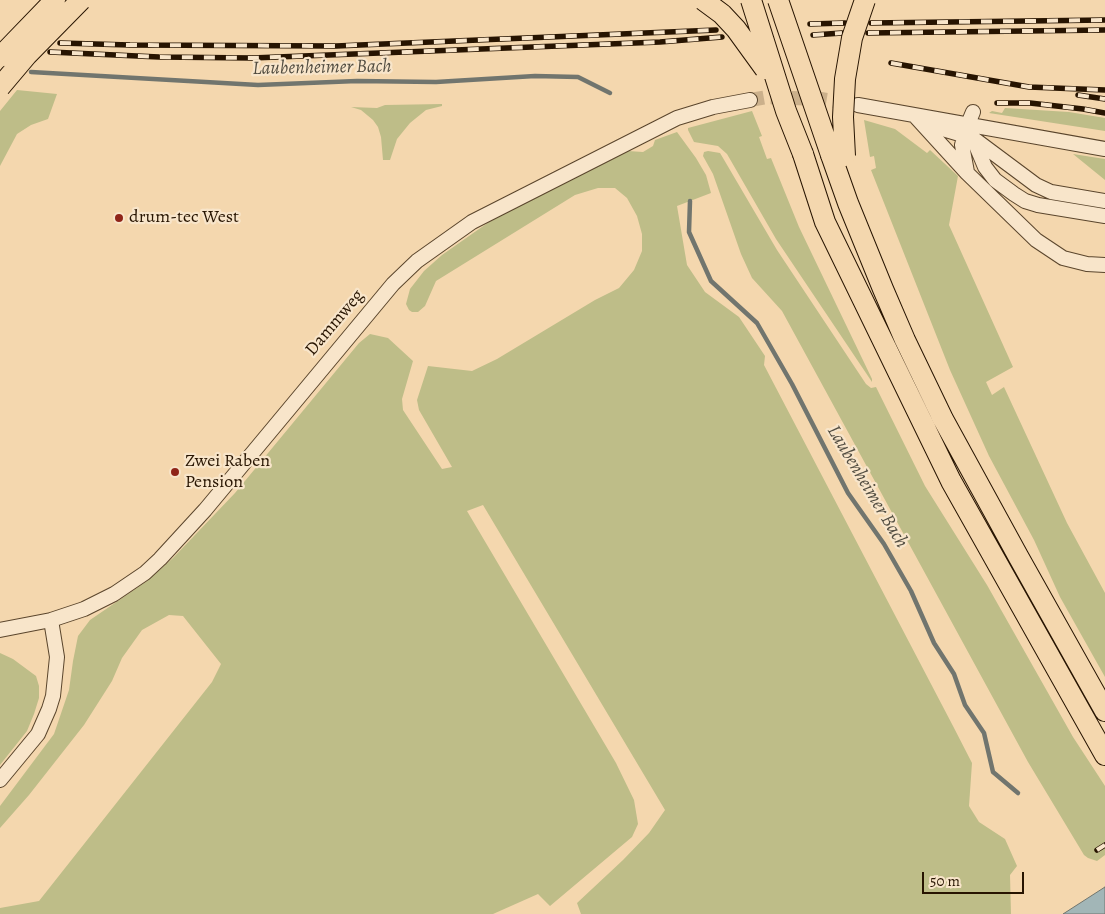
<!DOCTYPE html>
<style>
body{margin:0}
#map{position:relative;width:1105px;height:914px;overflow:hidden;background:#f4d7ae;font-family:Alegreya,serif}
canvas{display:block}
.scale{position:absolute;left:922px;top:872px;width:102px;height:22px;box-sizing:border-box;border:2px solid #271401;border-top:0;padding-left:6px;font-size:15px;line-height:18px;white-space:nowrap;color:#271401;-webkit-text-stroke:4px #f8e5ca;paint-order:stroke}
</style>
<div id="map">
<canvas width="1105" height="914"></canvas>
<div class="scale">50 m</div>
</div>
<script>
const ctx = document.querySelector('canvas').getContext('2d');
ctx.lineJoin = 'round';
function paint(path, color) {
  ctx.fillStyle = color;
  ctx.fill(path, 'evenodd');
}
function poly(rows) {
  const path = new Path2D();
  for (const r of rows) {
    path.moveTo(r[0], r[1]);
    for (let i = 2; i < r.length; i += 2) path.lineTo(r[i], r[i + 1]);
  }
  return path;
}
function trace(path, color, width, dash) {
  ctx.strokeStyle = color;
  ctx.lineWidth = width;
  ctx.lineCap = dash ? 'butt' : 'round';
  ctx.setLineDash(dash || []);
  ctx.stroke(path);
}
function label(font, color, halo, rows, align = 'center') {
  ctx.font = font + ' Alegreya,serif';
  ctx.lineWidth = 4.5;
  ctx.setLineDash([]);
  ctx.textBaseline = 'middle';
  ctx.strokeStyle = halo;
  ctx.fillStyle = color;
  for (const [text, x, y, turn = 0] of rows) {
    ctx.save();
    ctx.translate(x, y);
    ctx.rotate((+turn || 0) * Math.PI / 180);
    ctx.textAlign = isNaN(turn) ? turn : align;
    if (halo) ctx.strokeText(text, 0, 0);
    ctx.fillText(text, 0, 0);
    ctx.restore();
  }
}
paint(poly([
 [17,90,57,94,48,119,31,125,17,134,0,166,0,111],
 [442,104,442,106,426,110,410,123,397,139,390,160,383,160,381,137,378,127,373,120,361,110,351,107,377,108,385,105],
 [1005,108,1069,112,1105,118,1105,131,989,113,992,111,1002,113],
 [752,111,762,136,759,137,767,159,771,158,799,227,872,379,872,382,776,239,727,154,718,146,694,142,688,130,688,128],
 [864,120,895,129,927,153,930,150,958,176,949,225,1013,367,986,382,992,395,1004,387,1067,523,1105,593,1105,677,1060,597,1034,540,989,456,950,370,871,170,876,168,874,156,870,157],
 [677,132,696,158,706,175,711,193,677,206,687,265,705,292,739,317,765,356,764,365,953,726,972,763,969,806,979,822,1005,839,1017,866,1010,875,1011,914,581,914,577,903,623,860,649,833,665,810,483,505,467,511,616,763,634,800,638,824,632,837,550,906,538,894,493,914,0,914,0,908,39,901,212,682,221,664,183,616,169,615,142,630,122,658,112,681,84,725,29,795,0,828,0,806,54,734,69,690,73,661,78,636,90,620,147,581,173,558,235,493,359,343,370,334,388,338,413,361,402,399,403,410,442,469,452,467,419,410,417,400,428,366,472,371,497,359,595,300,619,288,634,270,642,251,642,234,637,216,627,198,615,188,598,188,575,195,436,281,425,306,418,312,412,312,409,310,406,304,410,289,424,271,442,255,489,222,607,158,628,151,643,152,653,146,655,140],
 [708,151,720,153,723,158,777,250,866,384,871,388,876,387,925,486,987,585,1073,737,1105,786,1105,855,1097,861,1088,858,1084,855,1028,762,782,311,752,278,741,254,713,174,703,156,704,152],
 [1073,154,1105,159,1105,180],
 [0,653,13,659,36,676,39,686,39,698,34,714,27,731,0,765]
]), '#bebd88');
const water = poly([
 [1105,887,1105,914,1063,914,1105,887]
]);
paint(water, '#a2b6b7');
trace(water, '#71756e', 1);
trace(poly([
 [31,72,258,85,357,81,436,82,535,76,578,77,610,93],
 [690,201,689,232,711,281,757,323,792,384,848,493,884,544,911,591,934,643,954,674,965,705,984,733,993,772,1018,793]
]), '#71756e', 4.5);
trace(poly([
 [750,100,767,97,821,99,853,104]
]), '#cbb08b', 14, [14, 7]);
const minor = poly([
 [858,105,1105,149],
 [915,116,967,173,1036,240,1063,258,1087,264,1105,265],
 [927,121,946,130,973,138,1036,185,1051,192,1105,201],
 [972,136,985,167,995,180,1014,194,1025,201,1038,205,1105,216],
 [967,172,962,145,968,124,973,112],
 [0,630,51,620,84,609,114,594,145,573,160,559,205,510,393,284,417,261,472,222,677,118,713,107,750,100],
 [0,780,38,734,49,709,53,696,57,657,51,620]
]);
const highway = poly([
 [803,154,825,222,951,481,1105,755],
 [831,155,848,203,883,289,905,340,943,419,1018,556,1105,711]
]);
trace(minor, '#5a452c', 16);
trace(highway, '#271401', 22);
trace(minor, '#f8e5ca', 14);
trace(highway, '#f4d7ae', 20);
const rail = poly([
 [871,23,1105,20],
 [810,24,845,23],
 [868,33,1105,30],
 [813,35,842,33],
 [60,43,130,45,336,46,716,30],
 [50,52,159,57,252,58,660,42,722,37],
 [891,63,1029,87,1105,90],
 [1078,95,1105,99],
 [997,103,1030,103,1083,109,1105,113],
 [1097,850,1105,845]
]);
trace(rail, '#271401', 5.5);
trace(rail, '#f8e5ca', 4, [11]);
const highwayBridge = poly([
 [703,0,722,14,736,29,765,69],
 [751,0,786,111,803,154],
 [778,0,831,155],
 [0,57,55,0],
 [0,87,27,55,81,0],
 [845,156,843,117,845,79,852,38,865,0]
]);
trace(highwayBridge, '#271401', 22, []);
trace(highwayBridge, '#f4d7ae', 20);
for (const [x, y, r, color] of [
 [119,218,5,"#8f2418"],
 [175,472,5,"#8f2418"]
]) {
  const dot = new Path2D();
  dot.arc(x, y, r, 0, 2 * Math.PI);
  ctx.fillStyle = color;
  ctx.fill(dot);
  trace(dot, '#f8e5ca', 2);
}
label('18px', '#271401', '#f8e5ca', [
 ["drum-tec West",129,218],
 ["Zwei Raben",185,462],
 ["Pension",185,483]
], 'left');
label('18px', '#271401', '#f8e5ca', [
 ["Dammweg",335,323,-50]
]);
label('italic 19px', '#524d41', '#f8e5ca', [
 ["Laubenheimer Bach",322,68,-1],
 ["Laubenheimer Bach",867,487,59]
]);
</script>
